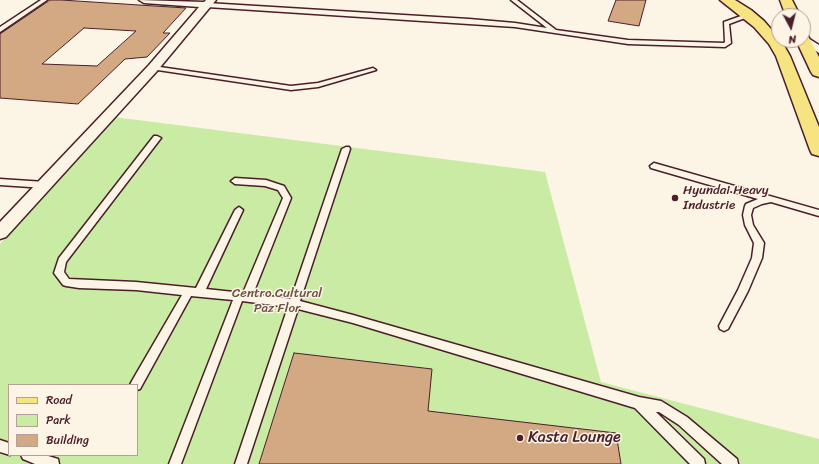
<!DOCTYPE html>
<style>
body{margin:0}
#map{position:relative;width:819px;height:464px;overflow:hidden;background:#fcf5e5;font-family:Sriracha,sans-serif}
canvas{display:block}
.legend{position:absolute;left:8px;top:384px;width:130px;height:72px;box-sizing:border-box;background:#fcf5e5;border:1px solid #b59f9b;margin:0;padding:5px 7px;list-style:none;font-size:12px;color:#4a1f2b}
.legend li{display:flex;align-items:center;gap:8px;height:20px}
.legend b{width:20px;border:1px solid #b59f9b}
.north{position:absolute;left:771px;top:8px;width:40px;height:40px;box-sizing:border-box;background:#fcf5e5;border:1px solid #b59f9b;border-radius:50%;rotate:173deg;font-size:11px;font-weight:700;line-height:16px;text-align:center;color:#4a1f2b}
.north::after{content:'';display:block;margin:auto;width:14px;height:18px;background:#4a1f2b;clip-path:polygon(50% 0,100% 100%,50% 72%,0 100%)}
</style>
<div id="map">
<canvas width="819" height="464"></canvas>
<ul class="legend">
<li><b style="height:5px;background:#f6e381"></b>Road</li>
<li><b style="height:11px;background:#caeba4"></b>Park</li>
<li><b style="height:11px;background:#d2a983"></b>Building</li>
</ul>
<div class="north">N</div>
</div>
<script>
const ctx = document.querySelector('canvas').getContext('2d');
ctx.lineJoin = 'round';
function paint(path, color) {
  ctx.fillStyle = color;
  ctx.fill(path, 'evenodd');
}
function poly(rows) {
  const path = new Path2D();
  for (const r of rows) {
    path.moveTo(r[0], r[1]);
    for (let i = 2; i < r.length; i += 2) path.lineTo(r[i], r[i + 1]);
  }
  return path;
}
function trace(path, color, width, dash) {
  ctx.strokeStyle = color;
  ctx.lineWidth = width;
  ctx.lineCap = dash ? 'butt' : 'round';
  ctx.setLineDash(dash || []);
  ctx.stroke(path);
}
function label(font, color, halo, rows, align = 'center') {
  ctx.font = font + ' Sriracha,sans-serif';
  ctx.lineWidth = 3;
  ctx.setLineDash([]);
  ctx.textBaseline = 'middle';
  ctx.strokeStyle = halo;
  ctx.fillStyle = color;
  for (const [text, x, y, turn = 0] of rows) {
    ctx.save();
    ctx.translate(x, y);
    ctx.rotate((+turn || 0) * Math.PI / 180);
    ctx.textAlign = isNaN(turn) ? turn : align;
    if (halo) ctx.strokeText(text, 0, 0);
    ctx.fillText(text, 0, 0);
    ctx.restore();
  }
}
paint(poly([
 [114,117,545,172,601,382,819,439,819,464,0,464,0,244],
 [9,385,137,385,137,455,9,455]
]), '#caeba4');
const building = poly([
 [50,0,61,0,186,8,163,33,170,33,147,57,125,59,78,104,0,98,0,34,50,0],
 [84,28,136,31,97,66,42,64,84,28],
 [616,0,646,0,639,26,608,21,616,0],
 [294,353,432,369,428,411,616,433,621,464,259,464,294,353]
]);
paint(building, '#d2a983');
trace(building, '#4a1f2b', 1);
const lane = poly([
 [41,0,47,0,0,32,0,27,41,0],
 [511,0,517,0,556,30,628,40,724,43,725,42,724,22,741,16,744,12,749,13,745,18,729,24,731,43,725,47,628,44,515,27,207,7,204,5,207,3,469,19,515,23,547,28,511,0],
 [153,66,291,86,318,83,373,68,376,70,318,87,291,90,151,69,150,68,153,66],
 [154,136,157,136,161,138,66,262,64,272,69,279,136,282,196,288,235,210,239,207,243,210,206,289,243,293,283,198,278,190,265,186,235,184,231,181,235,178,266,180,284,186,291,198,253,294,291,299,342,149,346,147,349,147,350,149,300,301,353,315,639,397,661,401,687,417,737,459,738,464,722,464,679,425,659,412,656,412,704,459,705,464,690,464,635,408,353,323,298,309,247,464,235,464,288,307,242,301,181,464,169,464,233,300,191,296,140,389,137,390,137,385,130,385,132,381,182,295,136,290,79,288,66,286,63,285,54,273,59,258,154,136],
 [654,163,819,210,819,216,771,202,762,204,753,208,751,215,753,225,764,243,762,258,748,291,728,329,724,331,720,329,719,326,738,290,752,258,754,243,745,225,743,215,745,206,746,204,758,199,651,168,650,166,654,163],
 [0,179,45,182,49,185,45,188,0,185,0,179],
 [0,440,9,443,10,455,0,452,0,440],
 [21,455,45,455,58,459,59,464,35,464,23,459,21,455]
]);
const street = poly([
 [139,0,204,2,206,0,216,0,157,71,6,237,0,239,0,222,149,65,199,7,144,3,139,0],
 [803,35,819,45,819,53,799,40,803,40,803,35]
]);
const primary = poly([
 [720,0,735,0,751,10,764,21,782,42,790,56,819,127,819,156,812,154,810,150,776,56,769,44,754,27,720,0],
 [780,0,792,0,800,16,786,16,780,0],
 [803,35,808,36,819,57,819,77,813,75,811,72,796,40,803,40,803,35]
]);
trace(lane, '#4a1f2b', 3);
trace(street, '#4a1f2b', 3);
trace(primary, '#4a1f2b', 3);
paint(lane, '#fcf5e5');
paint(street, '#fcf5e5');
paint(primary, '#f6e381');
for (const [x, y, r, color] of [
 [675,198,4,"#4a1f2b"],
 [520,438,4,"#4a1f2b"]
]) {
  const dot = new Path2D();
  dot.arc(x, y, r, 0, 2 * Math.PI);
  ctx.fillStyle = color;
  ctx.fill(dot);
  trace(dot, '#fcf5e5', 1.5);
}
label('13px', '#4a1f2b', '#fcf5e5', [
 ["Hyundai Heavy",683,191],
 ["Industrie",683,206]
], 'left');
label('13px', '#6a5249', '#fcf5e5', [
 ["Centro Cultural",277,294],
 ["Paz Flor",277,309]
]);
label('16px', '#4a1f2b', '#fcf5e5', [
 ["Kasta Lounge",528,438]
], 'left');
</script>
